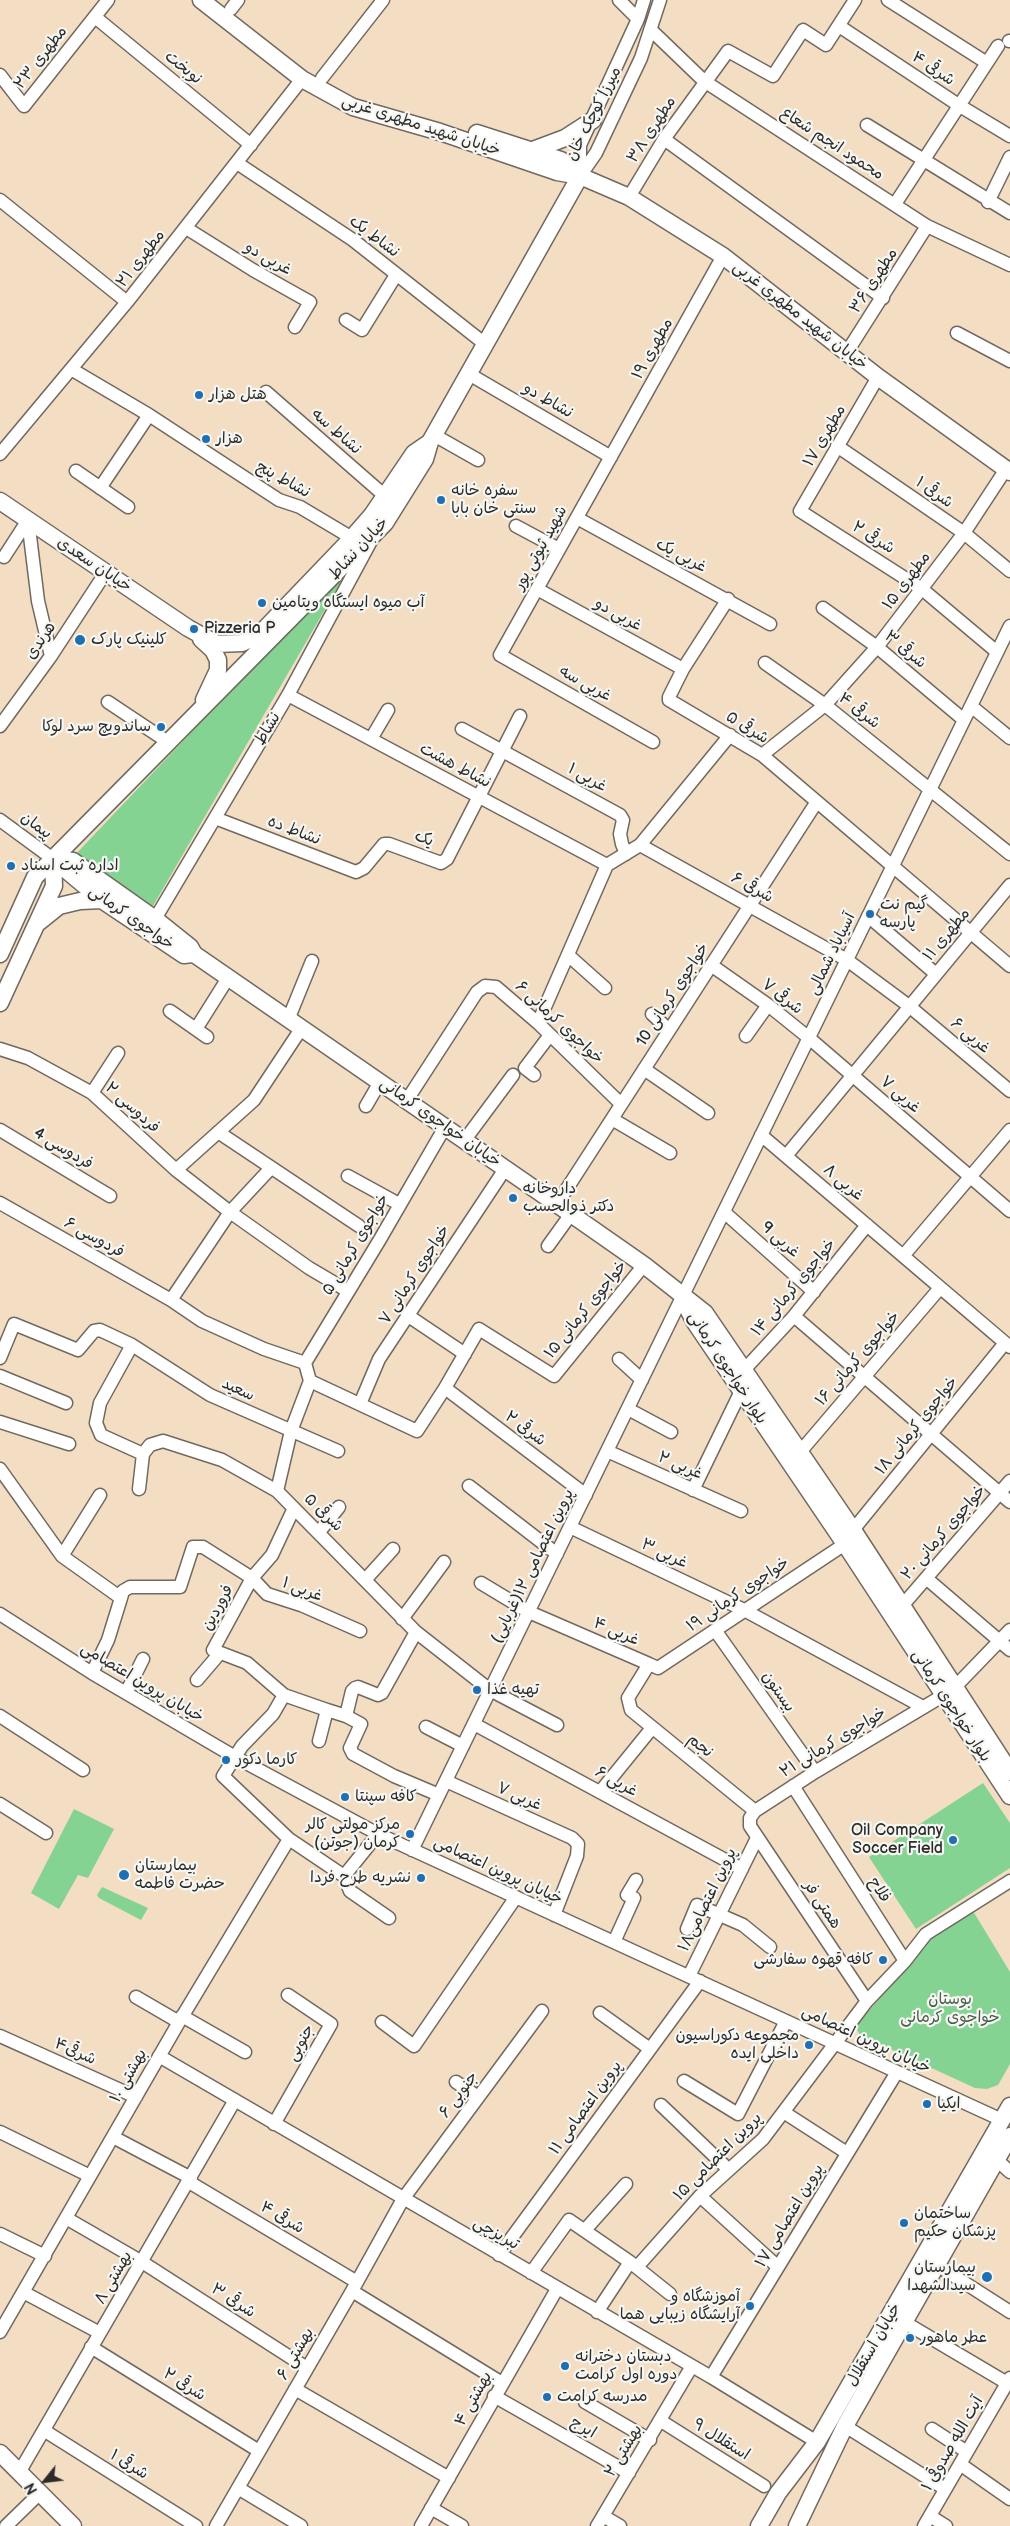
<!DOCTYPE html>
<meta charset="utf-8">
<style>
body{margin:0}
#map{position:relative;width:1010px;height:2526px;overflow:hidden;background:#f3ddc3;font-family:"Balsamiq Sans",sans-serif}
canvas{display:block}
.north{position:absolute;left:20px;top:2456px;width:50px;height:50px;-webkit-text-stroke:4px #f6f6f2;paint-order:stroke;rotate:241deg;font-size:14px;font-weight:700;line-height:20px;text-align:center;color:#2b2b2b}
.north::after{content:'';display:block;margin:auto;width:18px;height:22px;background:#2b2b2b;clip-path:polygon(50% 0,100% 100%,50% 72%,0 100%)}
</style>
<div id="map">
<canvas width="1010" height="2526"></canvas>
<div class="north">N</div>
</div>
<script>
const ctx = document.querySelector('canvas').getContext('2d');
ctx.lineJoin = 'round';
function paint(path, color) {
  ctx.fillStyle = color;
  ctx.fill(path, 'evenodd');
}
function poly(rows) {
  const path = new Path2D();
  for (const r of rows) {
    path.moveTo(r[0], r[1]);
    for (let i = 2; i < r.length; i += 2) path.lineTo(r[i], r[i + 1]);
  }
  return path;
}
function trace(path, color, width, dash) {
  ctx.strokeStyle = color;
  ctx.lineWidth = width;
  ctx.lineCap = dash ? 'butt' : 'round';
  ctx.setLineDash(dash || []);
  ctx.stroke(path);
}
function label(font, color, halo, rows, align = 'center') {
  ctx.font = font + ' "Balsamiq Sans","Playpen Sans Arabic",sans-serif';
  ctx.lineWidth = 4.5;
  ctx.setLineDash([]);
  ctx.textBaseline = 'middle';
  ctx.strokeStyle = halo;
  ctx.fillStyle = color;
  for (const [text, x, y, turn = 0] of rows) {
    ctx.save();
    ctx.translate(x, y);
    ctx.rotate((+turn || 0) * Math.PI / 180);
    ctx.textAlign = isNaN(turn) ? turn : align;
    if (halo) ctx.strokeText(text, 0, 0);
    ctx.fillText(text, 0, 0);
    ctx.restore();
  }
}
paint(poly([
 [352,563,150,911,73,857],
 [983,1783,1010,1823,1010,1868,916,1929,869,1857],
 [74,1809,114,1829,88,1878,78,1875,59,1909,31,1893],
 [102,1887,148,1908,141,1920,99,1898,97,1895],
 [973,1911,1010,1972,1010,2064,998,2085,987,2089,975,2088,860,2035,857,2030,859,2022,932,1938]
]), '#84d392');
const minor = poly([
 [619,0,638,19],
 [888,0,987,63],
 [231,9,238,0],
 [95,17,251,145],
 [839,26,960,106,1010,136],
 [651,30,704,81,927,226,1010,265],
 [1009,41,1010,41],
 [0,75,24,106,108,0],
 [322,78,383,0],
 [867,125,1010,213],
 [664,139,883,298],
 [237,163,353,240,485,344],
 [580,176,596,153,641,58,660,0],
 [580,176,580,145,638,19,644,0],
 [629,197,664,139,728,51,773,76,803,30,826,45,855,0],
 [0,200,127,302],
 [988,202,1010,157],
 [895,204,998,46],
 [186,228,253,270,310,302,295,327],
 [346,320,362,330,396,275],
 [957,333,1010,361],
 [847,352,927,226],
 [71,369,149,415,279,500,300,507,352,538],
 [469,374,611,457],
 [878,377,800,511,922,589,997,652],
 [266,392,385,496],
 [434,435,478,460],
 [837,446,964,533,1010,571],
 [0,454,127,302,302,79],
 [76,471,128,507],
 [100,488,149,415],
 [577,518,770,624],
 [28,520,38,601,51,656],
 [516,526,559,549],
 [4,557,28,520],
 [537,589,683,669],
 [728,599,683,669,669,697,669,700,762,755,1010,966],
 [823,608,877,647,964,720],
 [765,663,825,705,1010,854],
 [288,695,607,865],
 [108,702,168,742],
 [971,706,1010,738],
 [0,726,51,656,106,572],
 [462,729,620,815,623,820,620,834,622,844,626,854],
 [371,739,388,710],
 [653,742,500,655,723,256],
 [762,755,825,705,877,647,964,533,1006,469],
 [215,818,356,872,364,868,384,844,389,844,441,863,447,859,520,716],
 [0,820,53,859],
 [640,845,847,960,909,1006,1010,1091],
 [868,916,936,974],
 [155,919,288,695,371,541],
 [568,955,605,988],
 [711,965,768,1005,809,1038,1010,1211],
 [170,1011,207,1037],
 [652,1014,669,1030],
 [288,1020,312,961],
 [538,1023,607,865,640,845,730,735],
 [196,1029,228,978],
 [746,1036,768,1005],
 [0,1049,28,1058,92,1093,176,1170,230,1212,171,1300],
 [644,1069,708,1113],
 [534,1075,525,1068,550,1035],
 [92,1093,118,1053],
 [407,1100,477,992,485,986,496,987,538,1023,621,1104],
 [366,1106,380,1082],
 [612,1119,670,1153],
 [0,1130,110,1196],
 [218,1132,359,1226],
 [761,1135,1010,1347],
 [464,1141,513,1075],
 [786,1156,1010,885],
 [270,1169,230,1212,309,1268,348,1291],
 [176,1170,254,1100,301,1029],
 [348,1176,399,1204],
 [0,1203,171,1300,202,1321,264,1349,305,1363],
 [557,1204,816,803],
 [724,1212,814,1292],
 [548,1246,571,1214],
 [903,1256,1010,1130],
 [407,1315,465,1354],
 [794,1316,1010,1502],
 [132,1345,100,1403,96,1423,101,1435,143,1454,150,1445,163,1441,222,1460,277,1491,416,1632,490,1690,557,1725],
 [0,1358,14,1324,78,1350,94,1331,100,1330,132,1345,210,1395,338,1451],
 [619,1359,642,1380],
 [744,1370,794,1316,867,1225],
 [0,1376,66,1403],
 [310,1381,417,1431,445,1388,479,1329,554,1376,644,1265],
 [310,1381,305,1363,379,1241,445,1127],
 [445,1388,586,1495],
 [360,1404,379,1359,505,1169],
 [628,1409,671,1432],
 [0,1422,69,1444],
 [607,1451,741,1511],
 [800,1452,940,1288],
 [0,1469,62,1556,121,1598,108,1640,92,1673],
 [469,1486,557,1554],
 [139,1489,143,1454],
 [693,1490,741,1391],
 [277,1491,291,1431,310,1381],
 [570,1527,744,1610,923,1707],
 [853,1530,1005,1343],
 [319,1532,339,1507],
 [62,1556,100,1495],
 [926,1578,1010,1650],
 [365,1580,393,1549],
 [481,1583,529,1612,649,1664,628,1698,631,1710,755,1811],
 [121,1598,123,1591,130,1587,180,1587,193,1547,203,1547,252,1578,267,1594,301,1605,360,1631],
 [902,1606,1010,1481],
 [0,1614,92,1673,235,1757,378,1834,1002,2120],
 [402,1619,444,1562],
 [715,1630,815,1772],
 [649,1664,658,1668,845,1544],
 [197,1680,220,1653],
 [955,1687,1010,1630],
 [126,1693,143,1659],
 [284,1695,247,1663,213,1650,252,1578,272,1555,294,1508],
 [327,1710,346,1716,361,1724,350,1748,353,1754,394,1776,439,1795],
 [0,1716,83,1770],
 [346,1716,352,1691,355,1688,358,1687,378,1695,382,1693,416,1632],
 [474,1724,742,1869],
 [426,1727,463,1746],
 [319,1741,327,1710,284,1695,273,1714,242,1746,223,1776,289,1839,344,1876,378,1834],
 [446,1781,572,1838,578,1844,577,1856,554,1915],
 [793,1786,905,1961],
 [600,1792,652,1728],
 [0,1804,46,1833],
 [412,1850,1010,626],
 [344,1876,350,1891,389,1918],
 [687,1929,697,1905,743,1925,770,1947],
 [614,1942,634,1898,627,1895,636,1880],
 [689,1976,757,1838],
 [136,1997,179,2022],
 [867,2001,750,1826,750,1818,755,1811,815,1772,944,1695],
 [600,2013,650,2049],
 [182,2016,245,2052],
 [382,2022,414,2046,516,1897],
 [0,2036,136,2097],
 [159,2056,711,2377,817,2442],
 [684,2081,738,2114,786,2021],
 [456,2082,478,2097],
 [661,2105,728,2169],
 [785,2113,847,2153],
 [274,2124,331,2024,288,1995],
 [0,2132,90,2176],
 [113,2137,191,2178],
 [997,2160,1010,2172],
 [189,2182,357,2282],
 [700,2196,778,2267],
 [66,2218,142,2262,307,2368],
 [585,2230,626,2184],
 [0,2234,45,2256],
 [499,2255,700,1981],
 [937,2265,1010,2312],
 [637,2267,700,2196,763,2139,867,2001,905,1961,926,1934,1010,1881],
 [531,2273,569,2220,630,2262,670,2294],
 [352,2291,502,2383],
 [23,2292,100,2333],
 [597,2312,630,2262],
 [904,2322,1007,2383],
 [0,2332,179,2022,289,1839],
 [91,2347,259,2451],
 [711,2377,897,2072],
 [295,2389,449,2478],
 [494,2396,629,2473],
 [585,2402,650,2440],
 [661,2421,764,2486],
 [845,2426,945,2489],
 [932,2429,967,2452],
 [45,2431,196,2526],
 [960,2464,1010,2499],
 [20,2471,235,2100],
 [238,2488,301,2526],
 [431,2508,462,2526],
 [603,2516,620,2526],
 [930,2516,946,2526],
 [6,2526,40,2493],
 [216,2526,352,2291,403,2199,542,2011],
 [421,2526,557,2289],
 [597,2526,692,2366],
 [924,2526,1010,2378]
]);
const major = poly([
 [201,0,302,79,353,107,440,132,557,172,580,176,629,197,723,256,878,377,1010,472],
 [477,133,561,160,578,175],
 [533,150,565,138,593,120],
 [0,501,188,628,217,644,242,643,259,635,352,538,372,515,414,453,430,442],
 [201,639,213,650,218,660,218,670,204,700],
 [53,859,73,861,155,919,190,947,194,954],
 [53,859,102,900,184,955,192,954],
 [39,922,59,906,80,901,102,900],
 [0,954,35,877,385,523,425,459,430,442,580,176],
 [194,954,571,1214,644,1265,705,1313,853,1530,1010,1772],
 [0,1003,54,886,53,859],
 [683,1299,694,1321,845,1544,1010,1796],
 [0,2453,73,2526],
 [759,2526,778,2493,817,2442,1010,2106],
 [797,2526,845,2426,1010,2136]
]);
trace(minor, '#716960', 15);
trace(major, '#716960', 19);
trace(minor, '#fff', 12);
trace(major, '#fff', 16);
for (const [x, y, r, color] of [
 [199,395,5,"#1f6fb2"],
 [206,439,5,"#1f6fb2"],
 [441,500,5,"#1f6fb2"],
 [262,603,5,"#1f6fb2"],
 [194,629,5,"#1f6fb2"],
 [80,640,6,"#1f6fb2"],
 [161,727,5,"#1f6fb2"],
 [11,866,5,"#1f6fb2"],
 [870,914,5,"#1f6fb2"],
 [513,1198,5,"#1f6fb2"],
 [477,1690,5,"#1f6fb2"],
 [226,1760,5,"#1f6fb2"],
 [345,1797,5,"#1f6fb2"],
 [410,1834,5,"#1f6fb2"],
 [953,1840,5,"#1f6fb2"],
 [124,1875,6,"#1f6fb2"],
 [421,1878,5,"#1f6fb2"],
 [883,1960,5,"#1f6fb2"],
 [809,2045,5,"#1f6fb2"],
 [927,2104,5,"#1f6fb2"],
 [904,2223,5,"#1f6fb2"],
 [987,2277,6,"#1f6fb2"],
 [750,2306,5,"#1f6fb2"],
 [910,2338,5,"#1f6fb2"],
 [565,2366,5,"#1f6fb2"],
 [547,2397,5,"#1f6fb2"]
]) {
  const dot = new Path2D();
  dot.arc(x, y, r, 0, 2 * Math.PI);
  ctx.fillStyle = color;
  ctx.fill(dot);
  trace(dot, '#f6f6f2', 2);
}
label('16px', '#2b2b2b', '#f6f6f2', [
 ["مطهری ۲۳",41,58,-52],
 ["نوبخت",183,68,39],
 ["شرقی ۴",933,69,34],
 ["میرزا کوچک خان",594,114,-63],
 ["خیابان شهید مطهری غربی",421,126,18],
 ["مطهری ۳۸",652,130,-57],
 ["محمود انجم شعاع",832,144,33],
 ["نشاط یک",374,237,37],
 ["مطهری ۲۱",141,259,-52],
 ["غربی دو",268,259,30],
 ["مطهری ۳۶",874,281,-57],
 ["خیابان شهید مطهری غربی",800,316,38],
 ["مطهری ۱۹",653,349,-61],
 ["نشاط دو",548,401,30],
 ["نشاط سه",336,432,41],
 ["مطهری ۱۷",825,436,-60],
 ["نشاط پنج",283,480,29],
 ["شرقی ۱",934,493,35],
 ["شرقی ۲",873,538,32],
 ["شهید ثبوتی پور",541,548,-61],
 ["خیابان نشاط",359,549,-47],
 ["غربی یک",681,556,28],
 ["خیابان سعدی",94,565,34],
 ["مطهری ۱۵",907,581,-53],
 ["غربی دو",618,615,29],
 ["هرندی",41,641,-56],
 ["شرقی ۳",905,650,40],
 ["غربی سه",585,684,29],
 ["شرقی ۴",859,711,38],
 ["شرقی ۵",747,728,32],
 ["نشاط",268,729,-59],
 ["نشاط هشت",455,766,28],
 ["غربی ۱",587,778,29],
 ["پیمان",36,826,36],
 ["نشاط ده",294,831,21],
 ["یک",424,839,20],
 ["شرقی ۶",752,888,29],
 ["خواجوی کرمانی",131,918,35],
 ["مطهری ۱۱",947,935,-50],
 ["آسیاباد شمالی",832,954,-64],
 ["خواجوی کرمانی 10",673,995,-57],
 ["شرقی ۷",782,997,38],
 ["خواجوی کرمانی ۶",559,1023,43],
 ["۶ غربی",970,1036,40],
 ["۷ غربی",900,1095,41],
 ["فردوسی ۲",132,1108,42],
 ["خیابان خواجوی کرمانی",440,1123,35],
 ["فردوسی 4",63,1149,31],
 ["۸ غربی",843,1183,40],
 ["فردوسی ۶",94,1238,29],
 ["غربی 9",780,1240,42],
 ["خواجوی کرمانی ۵",356,1245,-59],
 ["خواجوی کرمانی ۷",415,1275,-57],
 ["خواجوی کرمانی ۱۴",794,1288,-50],
 ["خواجوی کرمانی ۱۵",586,1310,-51],
 ["خواجوی کرمانی ۱۶",858,1359,-49],
 ["بلوار خواجوی کرمانی",727,1368,57],
 ["سعید",238,1390,25],
 ["خواجوی کرمانی ۱۸",917,1426,-51],
 ["شرقی ۲",525,1429,37],
 ["غربی ۲",680,1466,24],
 ["شرقی ۵",323,1513,44],
 ["خواجوی کرمانی ۲۰",944,1533,-49],
 ["غربی ۳",664,1554,25],
 ["پروین اعتصامی ۱۲(غربایی)",533,1566,-64],
 ["غربی ۱",302,1590,21],
 ["خواجوی کرمانی ۱۹",738,1595,-34],
 ["فروردین",218,1608,-62],
 ["غربی ۴",616,1632,23],
 ["خیابان پروین اعتصامی",142,1683,31],
 ["بیستون",778,1692,55],
 ["بلوار خواجوی کرمانی",951,1706,57],
 ["خواجوی کرمانی ۲۱",833,1743,-31],
 ["نجم",700,1746,39],
 ["غربی ۶",616,1782,29],
 ["غربی ۷",519,1797,24],
 ["خیابان پروین اعتصامی",498,1871,25],
 ["فلاح",879,1890,57],
 ["پروین اعتصامی۱۸",708,1900,-64],
 ["همتی فر",822,1905,56],
 ["خیابان پروین اعتصامی",866,2040,25],
 ["جنوبی",301,2043,-61],
 ["شرقی۴",75,2052,24],
 ["بهشتی ۱۰",129,2076,-61],
 ["جنوبی ۶",459,2095,-53],
 ["پروین اعتصامی ۱۱",586,2108,-54],
 ["پروین اعتصامی ۱۵",718,2157,-45],
 ["پروین اعتصامی ۱۷",790,2216,-59],
 ["شرقی ۴",282,2218,31],
 ["تبریزچی",496,2234,30],
 ["بهشتی ۸",114,2278,-60],
 ["شرقی ۳",233,2301,33],
 ["خیابان استقلال",874,2345,-60],
 ["بهشتی ۶",296,2354,-60],
 ["شرقی ۲",184,2385,32],
 ["بهشتی ۴",474,2399,-61],
 ["ایرج",583,2428,30],
 ["استقلال ۹",721,2440,32],
 ["آیت الله صدوقی ۱",953,2444,-60],
 ["بهشتی ۲",624,2451,-59],
 ["شرقی ۱",129,2465,32]
]);
label('16px', '#2b2b2b', '#f6f6f2', [
 ["هتل هزار",209,395],
 ["هزار",216,439],
 ["سفره خانه",451,491],
 ["سنتی خان بابا",451,509],
 ["آب میوه ایستگاه ویتامین",272,603],
 ["Pizzeria P",204,629],
 ["کلینیک پارک",91,640],
 ["ساندویچ سرد لوکا",151,727,"right"],
 ["اداره ثبت اسناد",21,866],
 ["گیم نت",880,905],
 ["پارسه",880,923],
 ["داروخانه",523,1189],
 ["دکتر ذوالحسب",523,1207],
 ["تهیه غذا",487,1690],
 ["کارما دکور",236,1760],
 ["کافه سپنتا",355,1797],
 ["مرکز مولتی کالر",400,1825,"right"],
 ["کرمان (جوتن)",400,1843,"right"],
 ["Oil Company",943,1831,"right"],
 ["Soccer Field",943,1849,"right"],
 ["بیمارستان",135,1866],
 ["حضرت فاطمه",135,1884],
 ["نشریه طرح فردا",411,1878,"right"],
 ["کافه قهوه سفارشی",873,1960,"right"],
 ["مجموعه دکوراسیون",799,2036,"right"],
 ["داخلی ایده",799,2054,"right"],
 ["ایکیا",937,2104],
 ["ساختمان",914,2214],
 ["پزشکان حکیم",914,2232],
 ["بیمارستان",976,2268,"right"],
 ["سیدالشهدا",976,2286,"right"],
 ["آموزشگاه و",740,2297,"right"],
 ["آرایشگاه زیبایی هما",740,2315,"right"],
 ["عطر ماهور",920,2338],
 ["دبستان دخترانه",575,2357],
 ["دوره اول کرامت",575,2375],
 ["مدرسه کرامت",557,2397]
], 'left');
label('16px', '#465d4a', '#f6f6f2', [
 ["بوستان",950,2000],
 ["خواجوی کرمانی",950,2018]
]);
</script>
